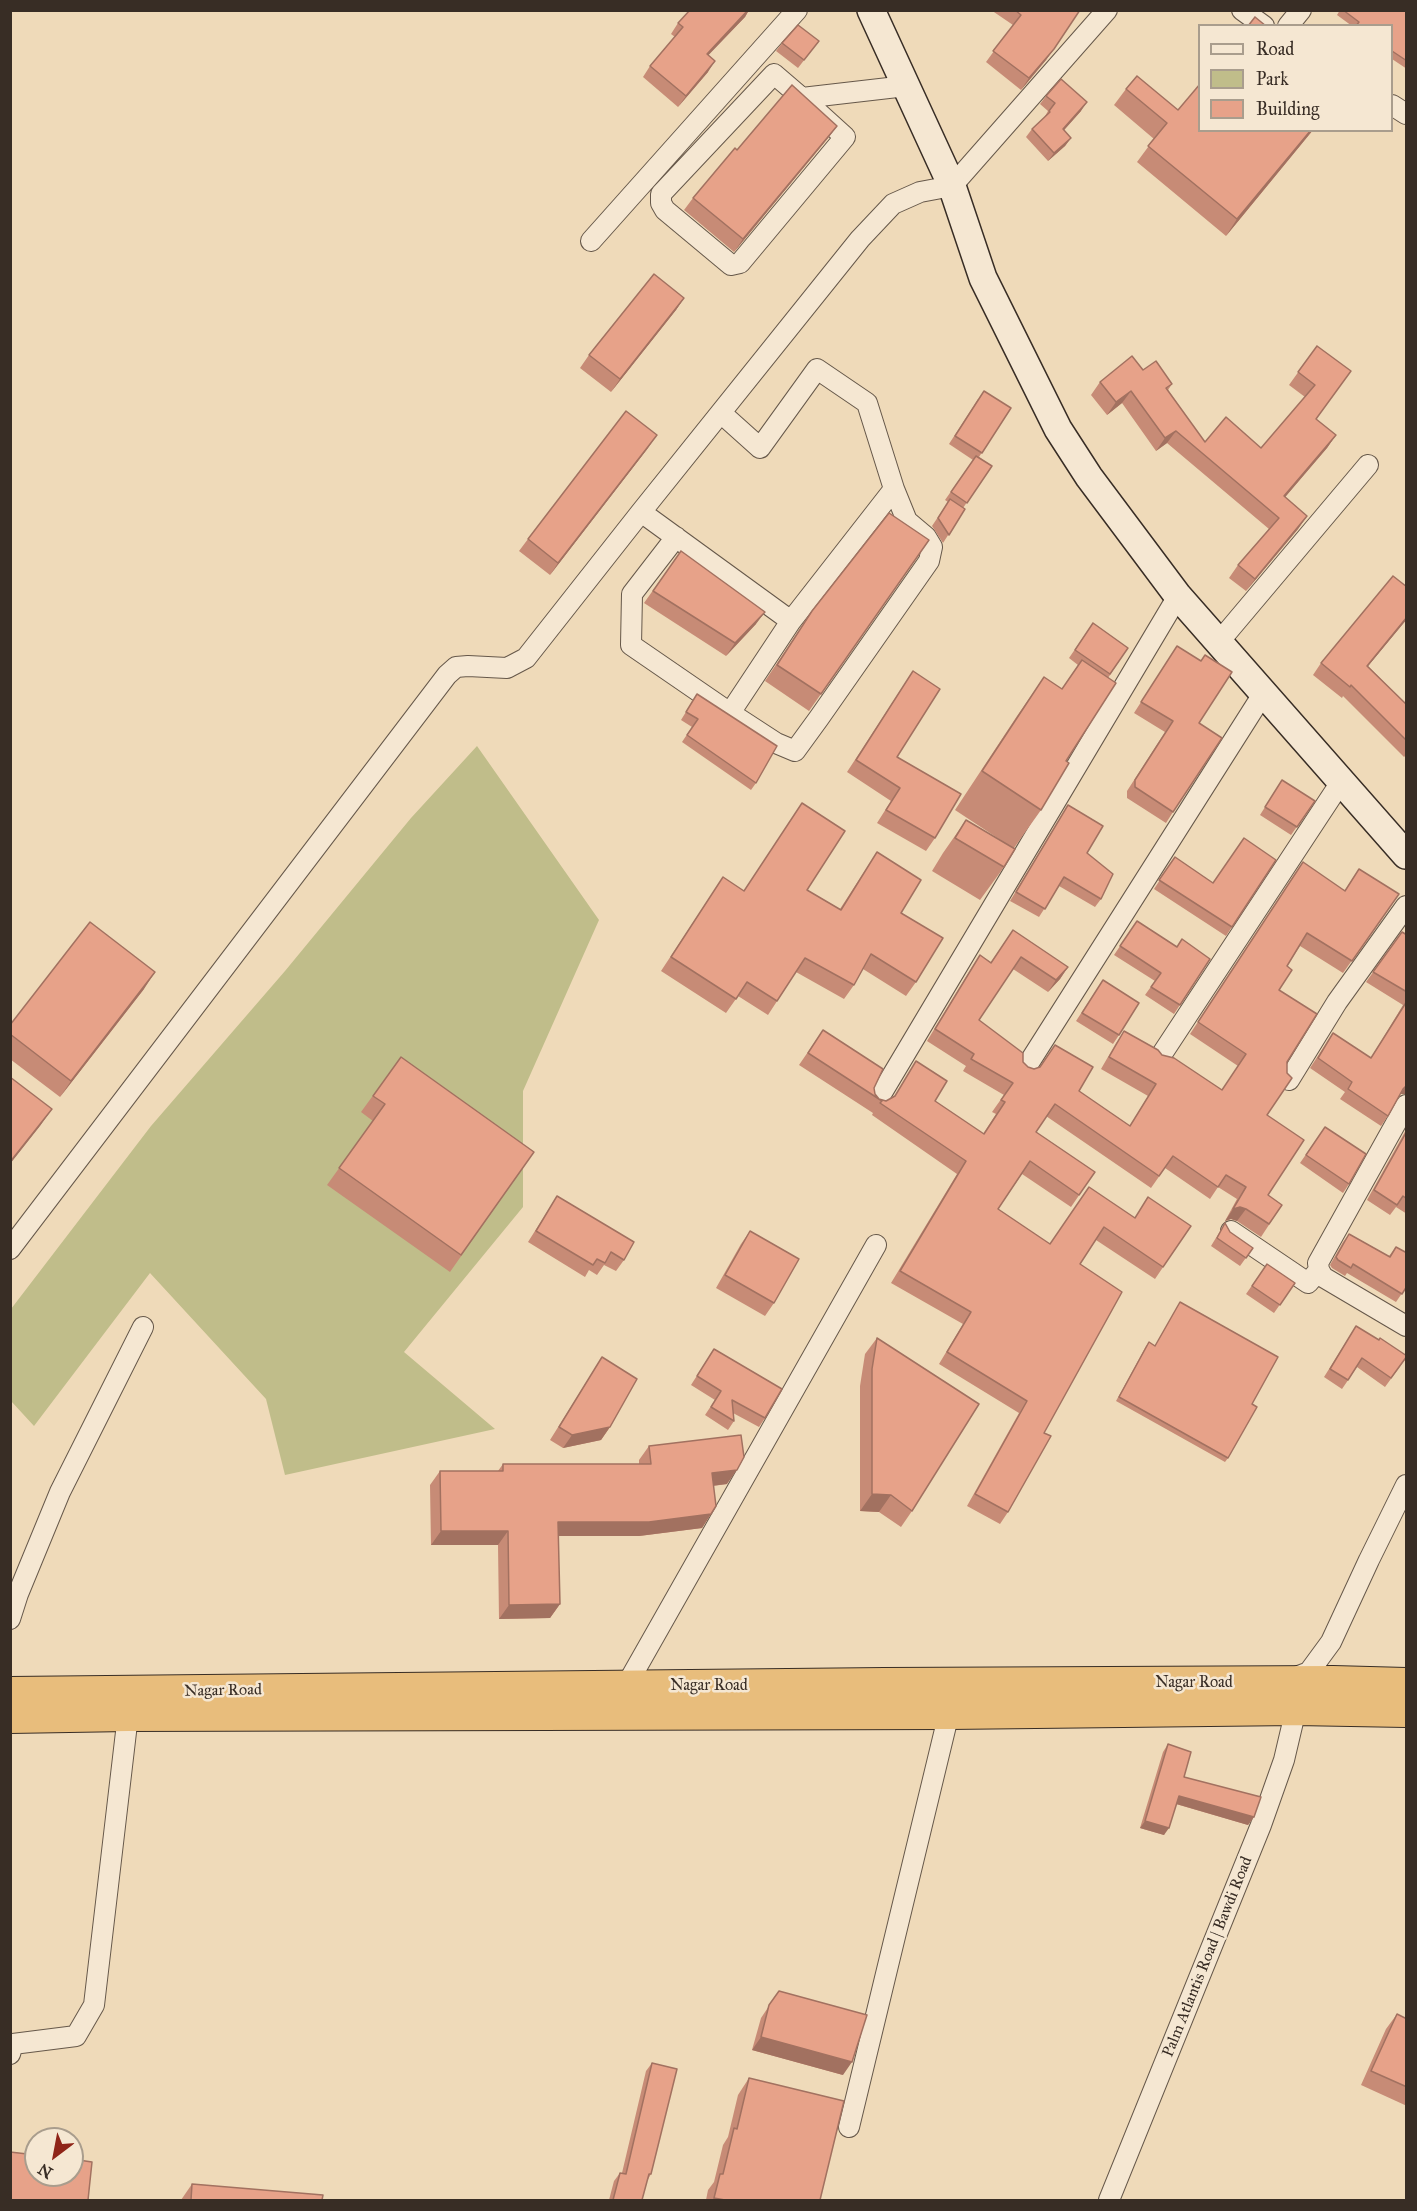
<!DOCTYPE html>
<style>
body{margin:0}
#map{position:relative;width:1417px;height:2211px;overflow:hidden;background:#efdab9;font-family:"IM FELL Great Primer",serif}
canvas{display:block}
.frame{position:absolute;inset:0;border:12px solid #382d25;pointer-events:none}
.legend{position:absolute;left:1198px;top:24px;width:195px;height:108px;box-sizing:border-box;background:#f5e7d2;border:2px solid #a99d8d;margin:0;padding:8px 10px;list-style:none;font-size:18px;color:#382d25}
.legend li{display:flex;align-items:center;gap:12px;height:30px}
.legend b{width:30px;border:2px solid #a99d8d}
.north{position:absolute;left:24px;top:2127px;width:60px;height:60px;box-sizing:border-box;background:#f5e7d2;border:2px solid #a99d8d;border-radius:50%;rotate:212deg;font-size:16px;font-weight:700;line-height:24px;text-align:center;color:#382d25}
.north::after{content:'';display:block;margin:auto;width:21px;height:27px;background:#8f2418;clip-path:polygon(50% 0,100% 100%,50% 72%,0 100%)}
</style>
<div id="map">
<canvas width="1417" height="2211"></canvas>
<div class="frame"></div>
<ul class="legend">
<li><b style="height:8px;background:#f5e7d2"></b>Road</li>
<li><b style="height:16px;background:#c0bd8a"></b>Park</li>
<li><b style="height:16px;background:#e7a289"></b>Building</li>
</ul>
<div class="north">N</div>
</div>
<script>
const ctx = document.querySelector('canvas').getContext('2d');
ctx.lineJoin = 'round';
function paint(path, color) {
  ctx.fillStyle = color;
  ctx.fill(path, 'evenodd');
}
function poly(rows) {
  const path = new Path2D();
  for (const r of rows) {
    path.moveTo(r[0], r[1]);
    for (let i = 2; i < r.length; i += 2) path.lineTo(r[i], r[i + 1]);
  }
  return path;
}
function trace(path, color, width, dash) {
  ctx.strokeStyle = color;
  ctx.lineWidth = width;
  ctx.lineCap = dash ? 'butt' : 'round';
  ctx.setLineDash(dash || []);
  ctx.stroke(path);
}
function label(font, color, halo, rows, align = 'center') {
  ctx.font = font + ' "IM FELL Great Primer",serif';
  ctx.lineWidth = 5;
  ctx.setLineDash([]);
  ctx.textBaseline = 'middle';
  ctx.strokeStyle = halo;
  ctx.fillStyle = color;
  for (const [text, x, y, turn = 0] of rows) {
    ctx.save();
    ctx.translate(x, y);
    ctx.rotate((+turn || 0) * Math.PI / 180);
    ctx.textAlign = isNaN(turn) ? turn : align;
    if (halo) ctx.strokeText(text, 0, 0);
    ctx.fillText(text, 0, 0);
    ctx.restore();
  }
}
paint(poly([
 [477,746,599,920,523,1091,523,1207,404,1352,495,1429,285,1475,266,1399,150,1273,34,1426,11,1401,11,1309,151,1126,285,971,411,818]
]), '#c0bd8a');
const minor = poly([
 [1242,10,1264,26],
 [1288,26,1301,10],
 [802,98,774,74,661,194,661,203,665,210,731,265,740,263,845,137,802,98,906,86],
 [1392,105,1406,114],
 [591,241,797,10],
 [641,512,791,621],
 [676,537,632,594,631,645,730,713,791,621,894,489,867,403,817,369,760,448,721,413],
 [1218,643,1368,465],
 [730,713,776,743,795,751,819,718,929,561,932,547,926,537,907,521,894,489],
 [1160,1057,1341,782],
 [1025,1069,1263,694],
 [1289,1080,1337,1002,1406,906],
 [877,1101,1178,596],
 [1406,1105,1318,1263,1319,1270,1323,1277,1406,1326],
 [1231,1231,1308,1283,1319,1270],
 [10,1249,447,675,456,667,468,666,507,668,526,658,641,512,860,239,893,204,920,192,952,186,1107,10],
 [10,1619,18,1594,60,1492,143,1327],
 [1293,1678,1309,1672,1331,1642,1369,1560,1406,1485],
 [626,1686,876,1245],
 [10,2054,13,2044,76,2036,94,2005,128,1715],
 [849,2127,949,1713],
 [1109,2200,1261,1825,1284,1760,1296,1709]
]);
const secondary = poly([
 [871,10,952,186,983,278,1058,429,1089,477,1178,596,1406,855]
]);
const trunk = poly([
 [10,1693,885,1684,1333,1682,1406,1684],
 [10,1717,128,1715,949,1713,1296,1709,1406,1711]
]);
trace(minor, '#66584a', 22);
trace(secondary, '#382d25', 30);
trace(trunk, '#382d25', 34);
trace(minor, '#f5e7d2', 20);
trace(secondary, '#f5e7d2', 27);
trace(trunk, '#e8bd7c', 32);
paint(poly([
 [690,10,749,10,745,17,708,55,708,72,678,107,643,77,650,66,675,37,671,34,678,23],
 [991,10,1080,10,1046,60,1021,90,986,62,1013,25],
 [1340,10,1407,10,1407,69,1392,59,1392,26,1352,26,1337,15],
 [819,41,798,68,776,51,782,43],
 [1126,89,1200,130,1313,130,1226,236,1137,162,1154,139,1114,105],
 [1046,96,1081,111,1064,130,1071,138,1065,146,1048,161,1026,137,1032,129,1044,118,1048,111,1040,104],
 [837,126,828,138,734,252,684,210,693,198,737,150],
 [684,298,676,310,611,392,580,368,589,355],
 [1317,346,1316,419,1336,435,1327,448,1285,497,1307,516,1298,529,1246,591,1229,578,1238,565,1269,529,1167,443,1156,451,1122,403,1107,415,1091,395,1100,382,1143,370,1172,384,1168,390,1205,442,1261,448,1305,397,1289,385],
 [978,399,1011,408,979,457,992,466,963,508,965,509,943,543,932,526,948,502,945,500,973,460,949,444],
 [648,448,550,575,519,551,528,539],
 [929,540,809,711,765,681,812,611],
 [681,551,756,624,726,656,644,603],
 [1407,587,1407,619,1368,666,1407,705,1407,754,1404,757,1343,696,1342,698,1313,675,1321,663],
 [1093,623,1128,648,1108,678,1041,810,1014,848,1004,867,980,900,932,871,943,853,966,820,1002,841,955,810,1017,716,1044,677,1062,689,1078,665,1069,658],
 [1177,646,1199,723,1173,812,1166,823,1127,798,1127,791,1165,732,1134,713],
 [913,671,897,757,935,838,926,851,877,823,891,801,847,772],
 [697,694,756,783,751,790,682,742,692,727,681,720],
 [1282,780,1315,801,1291,835,1260,815],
 [802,803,807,890,840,909,877,852,901,913,916,982,906,996,863,969,854,985,844,999,796,972,768,1015,738,996,726,1013,661,971,723,877,744,891],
 [1068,805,1087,853,1101,899,1095,907,1059,886,1039,917,1010,901],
 [1175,857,1213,883,1276,860,1226,936,1154,889],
 [1359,869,1399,894,1343,973,1300,946,1287,966,1279,990,1287,1062,1267,1115,1268,1195,1282,1205,1261,1237,1237,1221,1231,1219,1225,1221,1237,1199,1218,1187,1210,1199,1165,1168,1151,1188,1046,1116,1036,1132,1095,1172,1071,1207,1022,1174,998,1209,1050,1244,1134,1217,1191,1226,1155,1279,1096,1240,1080,1264,1044,1433,1008,1512,1000,1524,967,1506,1019,1413,939,1364,963,1324,891,1283,957,1174,872,1115,873,1113,799,1065,823,1030,874,1088,875,1094,879,1099,886,1101,894,1097,916,1061,935,1101,983,1134,996,1114,992,1112,1004,1095,963,1071,966,1066,927,1041,972,967,980,955,991,962,1013,930,1068,967,1060,979,1048,992,1013,969,979,1020,1028,1067,1079,1091,1130,1126,1148,1096,1101,1069,1116,1043,1124,1031,1162,1055,1222,1090,1238,1066,1190,1034,1295,874,1345,890],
 [1137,921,1177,947,1210,959,1174,1014,1145,995,1155,981,1114,955],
 [1402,932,1407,935,1407,1094,1400,1094,1399,1096,1388,1116,1381,1126,1340,1099,1345,1092,1310,1068,1333,1033,1371,1058,1403,1005,1366,982],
 [1103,980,1119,1035,1113,1044,1076,1021],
 [144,989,60,1097,10,1059,10,1025],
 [401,1057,534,1152,450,1272,327,1185,373,1121,361,1112],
 [1325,1127,1349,1184,1343,1193,1300,1163],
 [1407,1128,1407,1214,1396,1207,1390,1215,1367,1200],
 [557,1196,624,1260,616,1271,604,1265,597,1275,589,1270,585,1277,528,1242],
 [1225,1223,1230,1232,1253,1248,1240,1266,1211,1246],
 [750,1231,774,1303,765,1316,716,1288,741,1244],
 [1349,1234,1389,1256,1396,1247,1407,1286,1396,1302,1347,1273,1345,1276,1332,1268,1330,1265,1343,1242],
 [1267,1264,1295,1283,1274,1313,1246,1294],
 [1180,1302,1252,1404,1228,1458,1225,1462,1116,1401,1146,1346,1149,1342,1155,1346],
 [1356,1326,1407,1357,1385,1387,1357,1367,1342,1389,1324,1377],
 [877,1338,912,1511,901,1527,879,1512,860,1511,860,1386,865,1354],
 [714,1349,765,1418,759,1427,733,1413,734,1421,728,1430,705,1415,715,1400,691,1385],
 [602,1357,610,1427,601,1440,563,1448,550,1440],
 [649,1446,727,1484,713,1486,711,1514,702,1528,639,1536,558,1536,560,1604,550,1618,499,1619,498,1545,431,1545,430,1485,440,1471,498,1471,503,1464,639,1464,639,1460],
 [1168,1744,1184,1777,1254,1817,1248,1825,1176,1804,1164,1835,1140,1828,1163,1752],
 [779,1991,843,2075,752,2050,761,2018],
 [1397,2014,1407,2019,1407,2106,1361,2085,1386,2029],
 [652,2063,651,2174,647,2181,642,2200,609,2200,614,2181,620,2173,622,2173,646,2071],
 [749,2078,820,2200,706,2200,708,2190,714,2182,723,2145,728,2137,738,2095],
 [192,2184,322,2200,181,2200]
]), '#c78b76');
paint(poly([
 [748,10,749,10,745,17,699,65,707,54],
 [1054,49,1046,60,1021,90,1029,78],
 [715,61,708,72,678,107,686,96],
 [1087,102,1081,111,1057,138,1063,129],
 [837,126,828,138,734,252,743,239],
 [1311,130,1313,130,1226,236,1237,219],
 [1071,138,1065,146,1048,161,1054,153],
 [684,298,676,310,611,392,620,379],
 [1131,391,1122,403,1107,415,1116,402],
 [1176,431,1167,443,1156,451,1165,438],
 [657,435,648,448,550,575,558,563],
 [1336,435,1327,448,1275,509,1284,496],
 [1307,516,1298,529,1246,591,1255,579],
 [765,612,756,624,726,656,735,643],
 [1407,617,1407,619,1359,677,1367,666],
 [1068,967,1060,979,1048,992,1056,980],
 [155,972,144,989,60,1097,71,1081],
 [1407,1085,1407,1094,1400,1094,1396,1099],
 [52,1109,40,1126,10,1164,10,1162],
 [1240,1207,1246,1209,1237,1221,1231,1219,1225,1221,1233,1209],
 [610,1427,601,1440,563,1448,572,1435],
 [737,1470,727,1484,702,1487,712,1473],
 [872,1494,891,1495,879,1512,860,1511],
 [711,1514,702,1528,639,1536,548,1536,558,1522],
 [441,1531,508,1531,498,1545,431,1545],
 [560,1604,550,1618,499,1619,509,1605],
 [1179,1796,1254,1817,1248,1825,1173,1803],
 [1145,1821,1169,1828,1164,1835,1140,1828],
 [761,2037,852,2062,843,2075,752,2050],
 [714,2198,725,2200,712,2200]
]), '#a27160');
const building = poly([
 [690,10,748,10,707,54,715,61,686,96,650,66,683,27,678,23,690,10],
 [1015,10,1080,10,1054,49,1029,78,993,51,1021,15,1015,10],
 [1343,10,1407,10,1407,61,1392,51,1392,26,1356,26,1359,22,1343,10],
 [1255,17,1266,26,1248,26,1255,17],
 [798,25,819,41,804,60,782,43,798,25],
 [1137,76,1178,110,1200,84,1200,130,1311,130,1237,219,1148,146,1167,123,1126,89,1137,76],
 [1061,79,1087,102,1063,129,1071,138,1054,153,1032,129,1050,112,1049,111,1055,103,1046,96,1061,79],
 [792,85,837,126,743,239,693,198,735,148,737,150,792,85],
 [654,274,684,298,620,379,589,355,654,274],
 [1317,346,1351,371,1316,419,1336,435,1284,496,1307,516,1255,579,1238,565,1279,518,1176,431,1165,438,1131,391,1116,402,1100,382,1132,356,1143,370,1156,361,1172,384,1166,388,1205,442,1226,417,1261,448,1315,385,1298,372,1317,346],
 [984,391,1011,408,982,453,955,436,984,391],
 [626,411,657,435,558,563,528,539,626,411],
 [976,456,992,466,967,503,951,492,976,456],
 [950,499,965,509,949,535,938,518,950,499],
 [889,513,929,540,821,694,777,665,812,611,889,513],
 [681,551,765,612,735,643,653,591,681,551],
 [1393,576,1407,587,1407,617,1367,666,1407,705,1407,741,1351,685,1350,687,1321,663,1393,576],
 [1093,623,1128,648,1110,674,1075,650,1093,623],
 [1177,646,1201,661,1205,655,1232,672,1199,723,1222,738,1173,812,1135,787,1135,780,1173,721,1141,702,1177,646],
 [1082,660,1116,683,1066,761,1069,763,1041,810,982,771,1044,677,1062,689,1082,660],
 [913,671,940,689,897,757,961,794,935,838,886,810,900,788,856,760,913,671],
 [697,694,777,746,756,783,687,735,698,719,686,712,697,694],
 [1282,780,1315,801,1297,827,1265,807,1282,780],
 [802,803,845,831,807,890,841,910,877,852,921,880,901,913,943,938,916,982,871,954,854,985,805,958,777,1001,747,982,736,999,671,957,723,877,744,891,802,803],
 [1068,805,1103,826,1087,853,1113,874,1101,899,1064,877,1045,909,1016,892,1068,805],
 [966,820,1015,849,1004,867,955,838,966,820],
 [1244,838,1276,860,1232,927,1159,880,1175,857,1213,883,1244,838],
 [1303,862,1345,891,1359,869,1399,894,1352,961,1307,933,1287,966,1292,970,1279,990,1317,1014,1287,1062,1287,1073,1292,1078,1267,1115,1304,1140,1268,1195,1282,1205,1269,1224,1246,1209,1240,1207,1233,1209,1246,1187,1226,1175,1218,1187,1173,1156,1159,1176,1055,1104,1036,1132,1095,1172,1079,1195,1030,1161,998,1209,1050,1244,1089,1187,1135,1218,1148,1197,1191,1226,1163,1267,1104,1227,1080,1264,1122,1292,1044,1433,1051,1436,1008,1512,975,1494,1027,1401,947,1352,971,1312,900,1271,966,1161,880,1103,882,1101,808,1053,823,1030,883,1069,874,1088,875,1094,879,1099,886,1101,895,1096,916,1061,947,1081,935,1101,984,1134,1005,1102,1001,1100,1013,1083,971,1059,974,1054,935,1029,980,955,991,963,1013,930,1068,967,1056,980,1021,957,979,1020,1023,1053,1023,1062,1028,1067,1034,1069,1040,1067,1055,1045,1093,1067,1079,1091,1130,1126,1156,1084,1109,1057,1124,1031,1158,1050,1162,1055,1174,1058,1222,1090,1246,1054,1198,1022,1303,862],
 [1137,921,1177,947,1182,939,1210,959,1180,1005,1151,987,1161,973,1120,946,1137,921],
 [90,922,155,972,71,1081,10,1034,10,1025,90,922],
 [1402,932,1407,935,1407,992,1373,972,1402,932],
 [1103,980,1139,1003,1119,1035,1082,1013,1103,980],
 [1407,1001,1407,1085,1403,1089,1388,1116,1348,1089,1352,1082,1318,1058,1333,1033,1371,1058,1407,1001],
 [401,1057,534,1152,461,1255,339,1168,385,1104,373,1096,401,1057],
 [10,1077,52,1109,10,1162,10,1077],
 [1325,1127,1366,1154,1349,1184,1306,1155,1325,1127],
 [1407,1131,1407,1199,1403,1196,1397,1205,1374,1190,1407,1131],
 [557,1196,634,1242,624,1260,611,1252,605,1263,597,1259,593,1265,536,1231,557,1196],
 [1225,1223,1230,1232,1253,1248,1246,1258,1217,1238,1225,1223],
 [750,1231,799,1259,774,1303,725,1275,750,1231],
 [1349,1234,1390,1257,1396,1247,1407,1253,1407,1286,1402,1294,1353,1264,1351,1268,1338,1260,1336,1257,1349,1234],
 [1267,1264,1295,1283,1280,1305,1252,1286,1267,1264],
 [1180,1302,1278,1357,1252,1404,1257,1407,1228,1458,1119,1397,1149,1342,1155,1346,1180,1302],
 [1356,1326,1379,1340,1380,1338,1407,1356,1391,1378,1362,1358,1348,1380,1330,1369,1356,1326],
 [877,1338,979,1404,912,1511,891,1495,872,1494,872,1369,877,1338],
 [714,1349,782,1389,765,1418,732,1400,734,1421,711,1407,721,1391,697,1376,714,1349],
 [602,1357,637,1379,610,1427,572,1435,559,1427,602,1357],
 [741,1435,744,1457,737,1470,712,1473,716,1506,711,1514,649,1522,558,1522,560,1604,509,1605,508,1531,441,1531,440,1471,503,1471,503,1464,651,1464,649,1446,741,1435],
 [1168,1744,1191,1752,1184,1777,1261,1797,1254,1817,1179,1796,1169,1828,1145,1821,1168,1744],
 [779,1991,867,2015,852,2062,761,2037,769,2005,779,1991],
 [1397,2014,1407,2019,1407,2087,1371,2071,1397,2014],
 [652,2063,677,2069,651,2174,649,2174,642,2200,613,2200,620,2173,626,2174,652,2063],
 [749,2078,844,2101,820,2200,725,2200,714,2198,720,2174,723,2174,734,2128,737,2129,749,2078],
 [10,2152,36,2155,36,2175,72,2175,72,2159,92,2162,88,2200,10,2200,10,2152],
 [192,2184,323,2195,322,2200,191,2200,192,2184]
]);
paint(building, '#e7a289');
trace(building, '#a27160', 1.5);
label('16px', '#382d25', '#f5e7d2', [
 ["Nagar Road",1194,1683],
 ["Nagar Road",709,1686],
 ["Nagar Road",223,1691,-1],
 ["Palm Atlantis Road | Bawdi Road",1208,1957,-68]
]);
</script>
